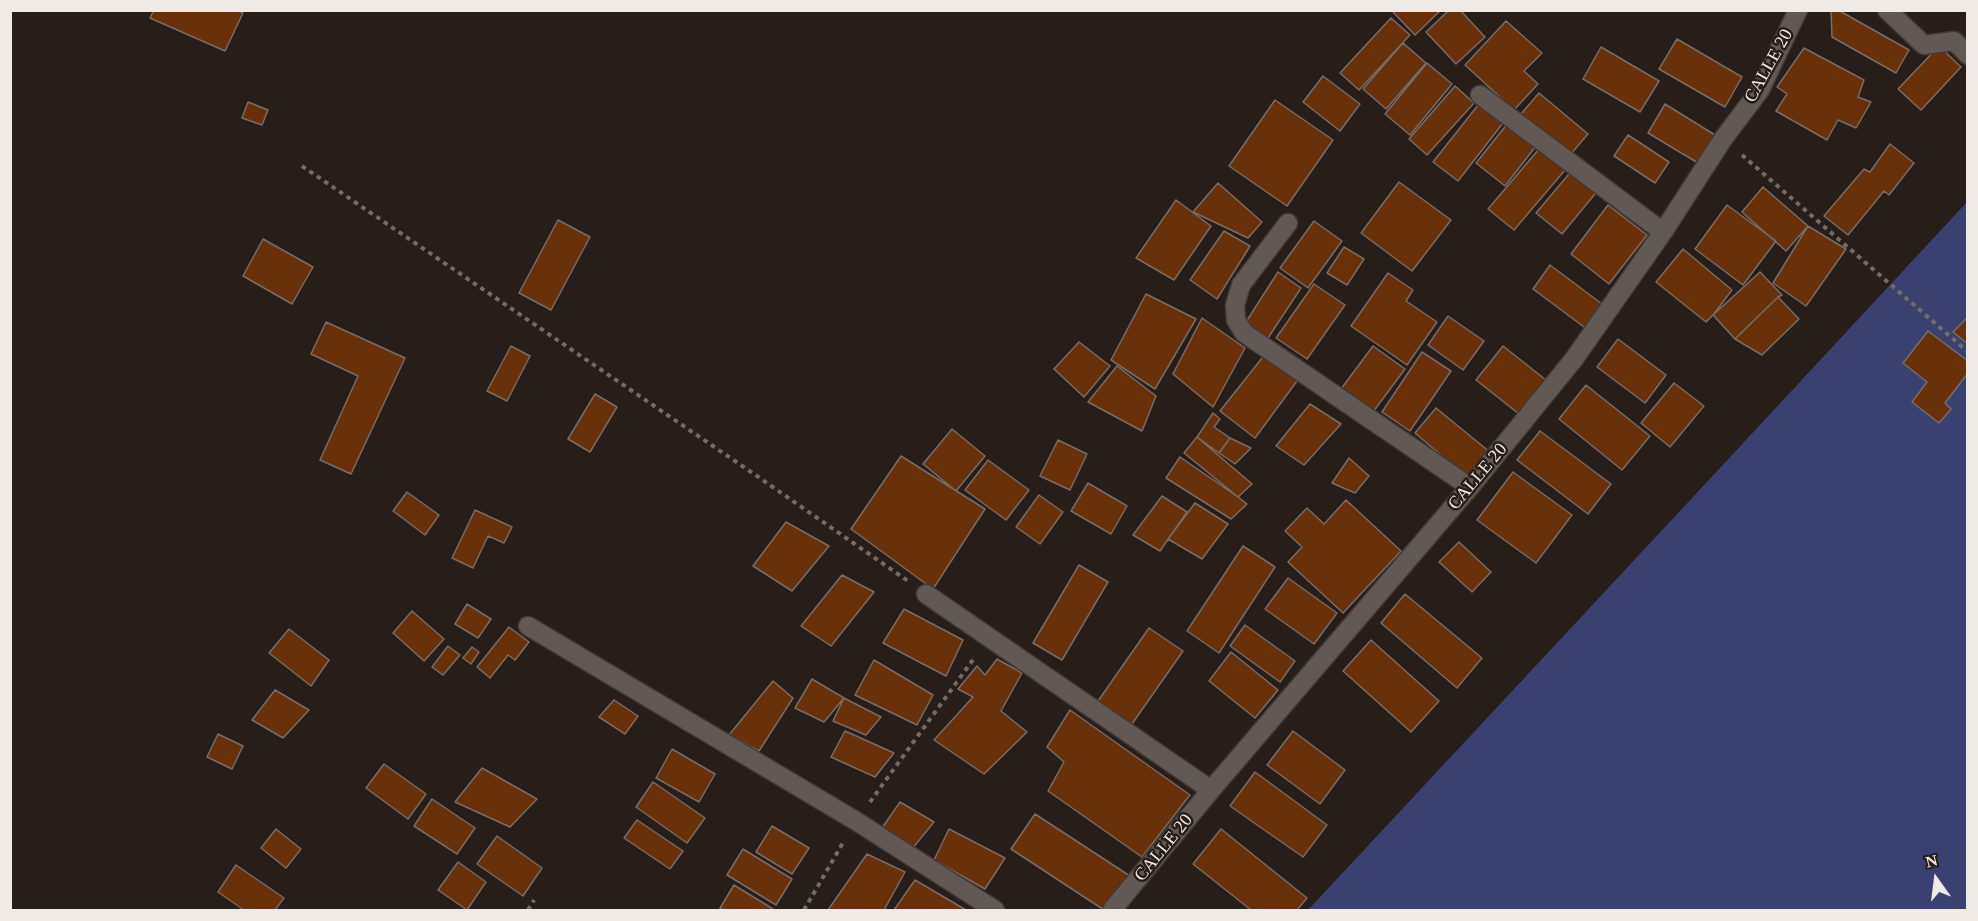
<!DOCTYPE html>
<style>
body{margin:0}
#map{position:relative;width:1978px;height:921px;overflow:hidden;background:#271e1a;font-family:"Times New Roman",serif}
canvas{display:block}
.frame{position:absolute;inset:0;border:12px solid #f0eae6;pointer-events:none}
.north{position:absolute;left:1906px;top:849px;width:60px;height:60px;-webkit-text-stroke:4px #271e1a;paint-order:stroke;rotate:346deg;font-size:16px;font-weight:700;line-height:24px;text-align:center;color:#f0eae6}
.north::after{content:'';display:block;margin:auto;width:21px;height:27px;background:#f0eae6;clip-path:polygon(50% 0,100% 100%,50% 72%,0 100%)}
</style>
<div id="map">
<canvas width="1978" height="921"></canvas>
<div class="frame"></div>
<div class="north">N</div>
</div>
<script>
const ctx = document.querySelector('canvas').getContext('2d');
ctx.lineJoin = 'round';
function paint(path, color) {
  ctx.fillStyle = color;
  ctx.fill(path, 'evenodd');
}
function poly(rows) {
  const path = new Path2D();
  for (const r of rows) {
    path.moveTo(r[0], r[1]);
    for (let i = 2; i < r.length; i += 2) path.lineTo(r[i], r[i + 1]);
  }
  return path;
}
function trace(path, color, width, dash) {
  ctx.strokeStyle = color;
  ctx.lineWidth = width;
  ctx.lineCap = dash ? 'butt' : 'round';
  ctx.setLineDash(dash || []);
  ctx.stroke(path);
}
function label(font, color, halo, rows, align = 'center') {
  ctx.font = font + ' "Times New Roman",serif';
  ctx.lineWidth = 5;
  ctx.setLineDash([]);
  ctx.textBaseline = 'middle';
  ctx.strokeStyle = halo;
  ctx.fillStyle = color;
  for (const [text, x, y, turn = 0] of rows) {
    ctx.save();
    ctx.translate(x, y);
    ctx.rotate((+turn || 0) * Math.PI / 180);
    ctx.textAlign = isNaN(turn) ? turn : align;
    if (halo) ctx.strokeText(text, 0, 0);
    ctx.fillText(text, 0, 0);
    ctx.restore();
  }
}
paint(poly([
 [1967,202,1967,910,1308,910,1693,497]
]), '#3a406f');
const building = poly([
 [154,10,236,10,243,13,225,51,150,18,154,10],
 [1394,10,1441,10,1415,35,1393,12,1394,10],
 [1449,10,1460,10,1485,37,1456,64,1426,32,1449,10],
 [1831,10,1838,10,1909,50,1896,73,1832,37,1831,10],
 [1391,18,1410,35,1359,90,1340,73,1391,18],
 [1506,21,1542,53,1524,71,1538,84,1514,110,1465,65,1506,21],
 [1677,39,1742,77,1725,107,1659,69,1677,39],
 [1403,43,1426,63,1386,109,1363,89,1403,43],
 [1939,46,1961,67,1921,110,1898,89,1939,46],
 [1601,47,1659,81,1640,112,1583,79,1601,47],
 [1804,48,1864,80,1858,97,1871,102,1856,128,1838,120,1827,140,1776,111,1787,94,1777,87,1804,48],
 [1427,63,1452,84,1410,135,1385,114,1427,63],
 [1323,76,1360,104,1340,131,1303,102,1323,76],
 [1455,86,1474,103,1427,155,1409,139,1455,86],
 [1539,93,1588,134,1570,155,1521,114,1539,93],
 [1275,100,1333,140,1287,206,1229,166,1275,100],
 [248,102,268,110,262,125,242,118,248,102],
 [1479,104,1503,123,1458,181,1433,162,1479,104],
 [1665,104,1715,135,1698,163,1648,133,1665,104],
 [1508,123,1536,146,1505,186,1476,163,1508,123],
 [1628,135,1669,162,1655,183,1614,156,1628,135],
 [1890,144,1914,163,1889,195,1884,191,1848,235,1824,216,1864,169,1870,172,1890,144],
 [1539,149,1565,170,1514,230,1488,209,1539,149],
 [1574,168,1599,189,1562,234,1536,213,1574,168],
 [1399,182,1451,220,1412,271,1361,233,1399,182],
 [1218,183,1262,222,1248,238,1193,212,1218,183],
 [1763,187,1808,226,1786,251,1742,212,1763,187],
 [1176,200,1211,226,1174,280,1136,258,1176,200],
 [1608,205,1647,235,1609,284,1571,254,1608,205],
 [1727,205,1776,241,1743,285,1695,249,1727,205],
 [558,220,590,237,551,310,519,293,558,220],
 [1314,221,1342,241,1308,288,1280,268,1314,221],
 [1808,226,1846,249,1806,306,1773,283,1808,226],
 [1224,231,1250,246,1217,299,1190,280,1224,231],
 [263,239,313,267,292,304,243,276,263,239],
 [1344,247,1364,259,1347,285,1327,273,1344,247],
 [1683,249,1732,290,1713,315,1706,322,1656,282,1683,249],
 [1550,265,1606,307,1588,330,1533,289,1550,265],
 [1278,272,1301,288,1268,338,1244,325,1278,272],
 [1760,272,1782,295,1778,297,1735,339,1713,315,1760,272],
 [1388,273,1413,290,1406,301,1437,322,1407,365,1351,326,1388,273],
 [1314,284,1345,305,1307,359,1276,338,1314,284],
 [1146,294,1196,319,1155,389,1111,360,1146,294],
 [1778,297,1799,319,1762,355,1735,339,1778,297],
 [1448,316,1484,341,1463,370,1428,345,1448,316],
 [1968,317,1968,344,1953,332,1968,317],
 [1202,318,1245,348,1213,407,1173,374,1202,318],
 [326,322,405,358,351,474,320,460,358,376,311,354,326,322],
 [1928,331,1968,361,1968,373,1945,403,1951,409,1939,423,1912,402,1927,382,1903,363,1928,331],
 [1618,339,1666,375,1645,403,1597,367,1618,339],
 [1079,342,1110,366,1084,397,1054,369,1079,342],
 [511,346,530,356,507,401,487,391,511,346],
 [1373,346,1405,369,1373,412,1341,389,1373,346],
 [1503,346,1546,380,1519,414,1476,380,1503,346],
 [1422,352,1451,371,1410,431,1382,412,1422,352],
 [1266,353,1300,377,1255,438,1220,411,1266,353],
 [1117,366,1156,396,1142,431,1088,402,1117,366],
 [1674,383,1704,406,1670,447,1641,423,1674,383],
 [1586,385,1650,436,1622,470,1559,419,1586,385],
 [595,394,617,407,590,452,568,439,595,394],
 [1310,404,1341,424,1304,465,1276,446,1310,404],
 [1436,408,1491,453,1469,479,1415,433,1436,408],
 [1213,413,1220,419,1214,427,1230,438,1219,453,1197,437,1213,413],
 [952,429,985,456,956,491,923,464,952,429],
 [1540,431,1611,484,1588,514,1517,460,1540,431],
 [1197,437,1252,484,1238,497,1184,453,1197,437],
 [1230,438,1251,448,1235,464,1219,453,1230,438],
 [1058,440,1087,454,1070,490,1040,476,1058,440],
 [901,456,985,509,933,589,851,529,901,456],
 [1180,457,1238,497,1247,504,1231,519,1166,478,1180,457],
 [1349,458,1369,476,1355,493,1332,483,1349,458],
 [988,460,1029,490,1006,520,965,490,988,460],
 [1513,472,1572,515,1536,563,1477,520,1513,472],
 [1088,483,1127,506,1111,534,1071,511,1088,483],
 [407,492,439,515,425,535,393,511,407,492],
 [1039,495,1063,512,1040,544,1016,527,1039,495],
 [1162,496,1187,512,1160,551,1133,535,1162,496],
 [1346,500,1401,551,1343,613,1288,562,1302,547,1285,531,1307,508,1324,524,1346,500],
 [1195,503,1228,524,1202,559,1168,539,1195,503],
 [475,510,512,527,504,543,488,536,473,568,452,558,475,510],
 [786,522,829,546,792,591,753,566,786,522],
 [1459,542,1491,572,1472,592,1439,562,1459,542],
 [1243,546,1275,567,1219,653,1187,631,1243,546],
 [1079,565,1108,582,1062,660,1033,643,1079,565],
 [842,575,874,592,831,646,801,626,842,575],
 [1288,578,1337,613,1314,644,1265,609,1288,578],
 [1405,594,1482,658,1457,688,1381,623,1405,594],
 [467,604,491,619,478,638,455,624,467,604],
 [904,609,963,640,946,676,883,643,904,609],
 [412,611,444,639,424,661,393,633,412,611],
 [1245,625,1295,661,1280,682,1230,646,1245,625],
 [509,627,529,642,515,660,508,655,490,678,477,667,509,627],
 [1149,628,1183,651,1132,724,1098,701,1149,628],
 [289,629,329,660,311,686,269,653,289,629],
 [1371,640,1439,701,1411,732,1343,671,1371,640],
 [448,646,460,655,443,675,432,667,448,646],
 [472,647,479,652,471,664,463,658,472,647],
 [1231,652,1278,690,1255,718,1209,681,1231,652],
 [997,659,1022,673,1001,711,1027,732,984,774,934,740,973,697,958,689,977,666,985,675,997,659],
 [874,660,933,695,917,725,855,695,874,660],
 [812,679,844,698,824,722,795,708,812,679],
 [773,681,793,698,759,751,729,735,773,681],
 [275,690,309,710,283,738,252,720,275,690],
 [844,698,881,717,866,735,833,721,844,698],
 [614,700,638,716,625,734,599,717,614,700],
 [1070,710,1190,795,1142,857,1048,791,1064,762,1047,747,1070,710],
 [845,731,894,753,875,777,831,757,845,731],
 [1293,731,1345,770,1320,804,1267,765,1293,731],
 [218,734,243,746,232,769,207,757,218,734],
 [672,749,715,774,699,802,656,778,672,749],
 [384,764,426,794,408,819,366,788,384,764],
 [482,768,537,799,510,827,455,802,482,768],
 [1255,772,1327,825,1303,857,1230,806,1255,772],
 [653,782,705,818,687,843,636,807,653,782],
 [432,799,475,828,457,854,414,826,432,799],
 [900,802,934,822,912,849,880,831,900,802],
 [1035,814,1130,876,1104,910,1011,849,1035,814],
 [637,820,683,851,670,869,624,838,637,820],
 [772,826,809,848,792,874,756,852,772,826],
 [276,829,301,849,286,868,261,848,276,829],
 [949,829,1005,858,985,889,934,860,949,829],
 [1221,829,1307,898,1297,910,1251,910,1193,864,1221,829],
 [497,836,542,868,523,896,477,864,497,836],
 [743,849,792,879,776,905,727,875,743,849],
 [867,854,905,872,884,910,828,910,867,854],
 [458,862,486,882,467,910,438,890,458,862],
 [236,865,284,898,275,910,244,910,218,892,236,865],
 [915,880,966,910,894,910,915,880],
 [734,885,773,909,772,910,724,910,720,908,734,885]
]);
paint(building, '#693109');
trace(building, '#776c66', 1.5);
const street = poly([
 [1887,10,1924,45,1954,41,1968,55],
 [1480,95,1663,232],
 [1288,223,1241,285,1235,305,1236,320,1244,333,1470,487],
 [926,594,1211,790],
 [528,626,856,821,995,910],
 [1112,910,1211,790,1470,487,1574,359,1663,232,1723,139,1760,90,1798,10]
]);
trace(street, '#413a36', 21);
trace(poly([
 [1742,155,1968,352],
 [302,166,754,474,908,581],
 [870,802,975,657],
 [528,910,534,900],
 [804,910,844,841]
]), '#736b67', 4, [4.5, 4.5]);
trace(street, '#635954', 18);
label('18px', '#f0eae6', '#271e1a', [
 ["CALLE 20",1769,66,-61],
 ["CALLE 20",1478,477,-50],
 ["CALLE 20",1164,848,-51]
]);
</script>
